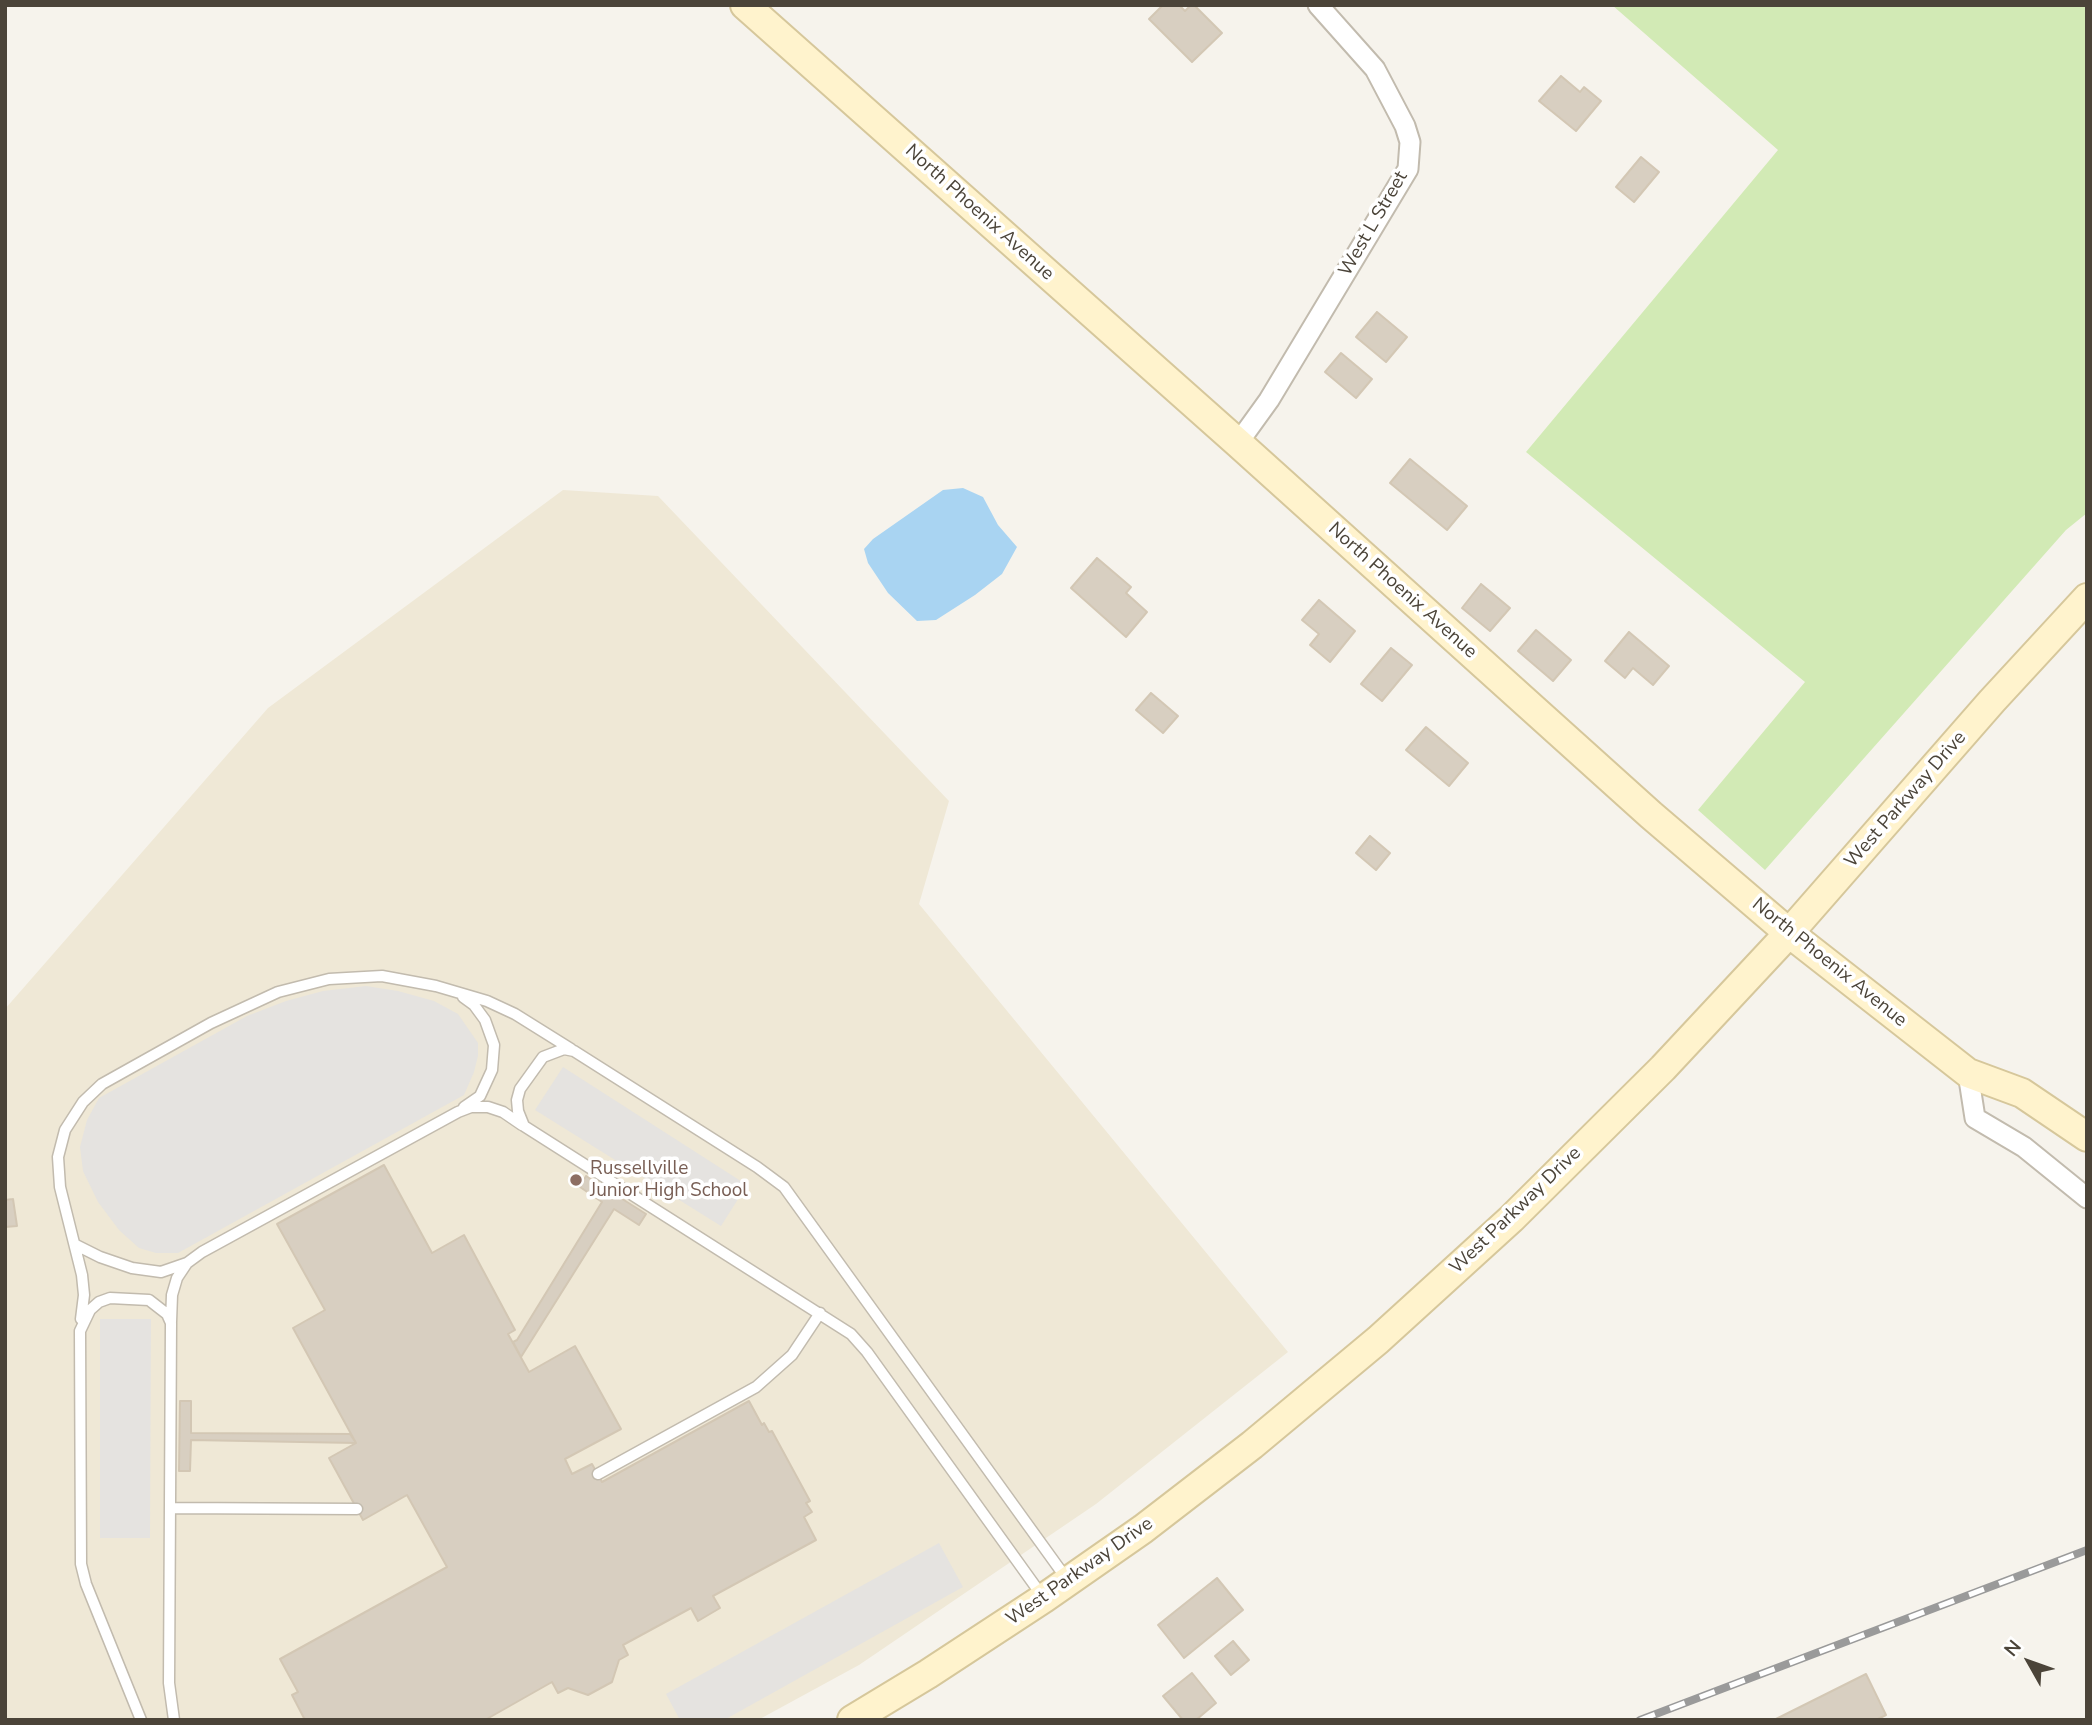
<!DOCTYPE html>
<style>
body{margin:0}
#map{position:relative;width:2092px;height:1725px;overflow:hidden;background:#f6f3ec;font-family:"Nunito Sans",sans-serif}
canvas{display:block}
.frame{position:absolute;inset:0;border:7px solid #4b4439;pointer-events:none}
.north{position:absolute;left:1994px;top:1627px;width:70px;height:70px;-webkit-text-stroke:5px #fff;paint-order:stroke;rotate:310deg;font-size:19px;font-weight:700;line-height:28px;text-align:center;color:#4b4439}
.north::after{content:'';display:block;margin:auto;width:24px;height:32px;background:#4b4439;clip-path:polygon(50% 0,100% 100%,50% 72%,0 100%)}
</style>
<div id="map">
<canvas width="2092" height="1725"></canvas>
<div class="frame"></div>
<div class="north">N</div>
</div>
<script>
const ctx = document.querySelector('canvas').getContext('2d');
ctx.lineJoin = 'round';
function paint(path, color) {
  ctx.fillStyle = color;
  ctx.fill(path, 'evenodd');
}
function poly(rows) {
  const path = new Path2D();
  for (const r of rows) {
    path.moveTo(r[0], r[1]);
    for (let i = 2; i < r.length; i += 2) path.lineTo(r[i], r[i + 1]);
  }
  return path;
}
function trace(path, color, width, dash) {
  ctx.strokeStyle = color;
  ctx.lineWidth = width;
  ctx.lineCap = dash ? 'butt' : 'round';
  ctx.setLineDash(dash || []);
  ctx.stroke(path);
}
function label(font, color, halo, rows, align = 'center') {
  ctx.font = font + ' "Nunito Sans",sans-serif';
  ctx.lineWidth = 7;
  ctx.setLineDash([]);
  ctx.textBaseline = 'middle';
  ctx.strokeStyle = halo;
  ctx.fillStyle = color;
  for (const [text, x, y, turn = 0] of rows) {
    ctx.save();
    ctx.translate(x, y);
    ctx.rotate((+turn || 0) * Math.PI / 180);
    ctx.textAlign = isNaN(turn) ? turn : align;
    if (halo) ctx.strokeText(text, 0, 0);
    ctx.fillText(text, 0, 0);
    ctx.restore();
  }
}
paint(poly([
 [563,490,658,496,949,801,919,904,1288,1352,1096,1504,859,1665,758,1720,5,1720,5,1009,268,708]
]), '#efe8d6');
paint(poly([
 [1612,5,2087,5,2087,513,2066,530,1765,870,1698,810,1805,682,1526,452,1778,150]
]), '#d2eab5');
paint(poly([
 [366,986,398,991,434,1001,458,1014,478,1043,478,1056,474,1072,464,1095,178,1253,156,1253,139,1248,119,1230,98,1202,83,1171,80,1147,87,1120,99,1098,247,1016,286,1001,323,991],
 [563,1067,747,1185,721,1226,535,1110],
 [100,1319,151,1319,150,1538,100,1538],
 [939,1543,963,1587,724,1720,680,1720,666,1694]
]), '#e5e3e0');
paint(poly([
 [963,488,983,497,998,525,1017,547,1002,574,975,595,936,620,917,621,888,593,868,563,864,549,873,539,943,490]
]), '#a9d4f2');
const building = poly([
 [1163,5,1179,5,1185,11,1191,5,1194,5,1222,33,1192,62,1149,19,1163,5],
 [1561,76,1580,92,1584,87,1601,101,1576,131,1539,101,1561,76],
 [1641,157,1659,172,1634,202,1616,187,1641,157],
 [1377,312,1407,337,1386,362,1356,337,1377,312],
 [1341,353,1372,379,1356,398,1325,372,1341,353],
 [1410,459,1467,506,1447,530,1390,483,1410,459],
 [1097,558,1131,587,1126,593,1147,612,1126,637,1071,588,1097,558],
 [1481,584,1510,608,1490,631,1462,608,1481,584],
 [1319,600,1355,631,1330,662,1310,645,1319,634,1302,620,1319,600],
 [1536,630,1571,660,1553,681,1518,651,1536,630],
 [1629,632,1669,666,1653,685,1633,668,1625,678,1605,661,1629,632],
 [1391,648,1412,665,1382,701,1361,684,1391,648],
 [1151,693,1178,716,1163,733,1136,710,1151,693],
 [1426,727,1468,763,1449,786,1406,750,1426,727],
 [1370,836,1390,853,1376,870,1356,853,1370,836],
 [384,1165,432,1253,464,1235,515,1330,508,1334,529,1372,575,1346,621,1429,565,1459,572,1474,592,1464,602,1482,749,1401,762,1425,764,1423,769,1432,772,1431,810,1501,806,1503,812,1512,804,1517,816,1540,713,1596,720,1608,698,1621,691,1608,623,1645,628,1655,619,1660,612,1682,588,1695,568,1688,558,1693,552,1682,485,1720,305,1720,292,1695,298,1692,280,1659,447,1567,407,1495,363,1520,329,1458,356,1443,293,1328,325,1310,277,1224,384,1165],
 [586,1176,646,1214,639,1225,614,1209,521,1357,513,1342,517,1340,602,1202,580,1187,586,1176],
 [13,1199,17,1226,5,1227,5,1200,13,1199],
 [180,1401,191,1401,191,1433,350,1434,356,1443,191,1440,190,1471,179,1471,180,1401],
 [1217,1578,1243,1610,1184,1658,1158,1625,1217,1578],
 [1233,1641,1249,1660,1231,1675,1215,1656,1233,1641],
 [1192,1673,1216,1703,1196,1720,1183,1720,1163,1696,1192,1673],
 [1866,1674,1886,1715,1876,1720,1774,1720,1866,1674]
]);
paint(building, '#d8cfc1');
trace(building, '#d3c7b4', 2);
const lane = poly([
 [463,997,474,1005,485,1020,494,1045,492,1070,480,1096,464,1107],
 [76,1245,100,1257,132,1268,161,1272,187,1263],
 [81,1319,84,1295,82,1275,60,1187,58,1157,65,1130,83,1102,102,1084,211,1023,278,992,329,979,382,976,436,986,487,1001,515,1014,571,1049],
 [171,1322,172,1295,177,1278,187,1263,202,1252,458,1112,471,1107,488,1107,503,1112,522,1125],
 [598,1474,756,1387,792,1355,820,1313],
 [170,1508,357,1509],
 [1043,1597,867,1352,851,1334,524,1126,518,1111,517,1100,520,1089,543,1057,564,1049,574,1051,757,1167,784,1187,1066,1578],
 [141,1720,86,1584,81,1564,80,1331,90,1310,99,1302,110,1298,149,1300,167,1314,171,1323,169,1683,174,1720]
]);
const street = poly([
 [1238,443,1269,400,1408,169,1410,142,1405,126,1375,69,1318,5],
 [1968,1073,1975,1118,2024,1147,2087,1198]
]);
const secondary = poly([
 [745,5,1238,443,1651,815,1789,933,1968,1073,2022,1093,2087,1137],
 [852,1720,928,1674,1044,1598,1143,1529,1252,1445,1378,1340,1511,1219,1663,1068,1789,933,1992,701,2087,598]
]);
trace(lane, '#c2bbae', 13);
trace(street, '#c2bbae', 23);
trace(secondary, '#d6c79b', 32);
trace(lane, '#fff', 10);
trace(street, '#fff', 19);
trace(secondary, '#fff3cd', 28);
const rail = poly([
 [1640,1720,2087,1550]
]);
trace(rail, '#9a9a9a', 8);
trace(rail, '#fff', 5, [16]);
for (const [x, y, r, color] of [
 [576,1180,7,"#8d6e63"]
]) {
  const dot = new Path2D();
  dot.arc(x, y, r, 0, 2 * Math.PI);
  ctx.fillStyle = color;
  ctx.fill(dot);
  trace(dot, '#fff', 2.5);
}
label('19px', '#4b4439', '#fff', [
 ["North Phoenix Avenue",979,213,42],
 ["West L Street",1374,224,-60],
 ["North Phoenix Avenue",1402,591,42],
 ["West Parkway Drive",1906,800,-49],
 ["North Phoenix Avenue",1829,963,39],
 ["West Parkway Drive",1516,1211,-44],
 ["West Parkway Drive",1080,1572,-35]
]);
label('19px', '#785e54', '#fff', [
 ["Russellville",590,1169],
 ["Junior High School",590,1191]
], 'left');
</script>
